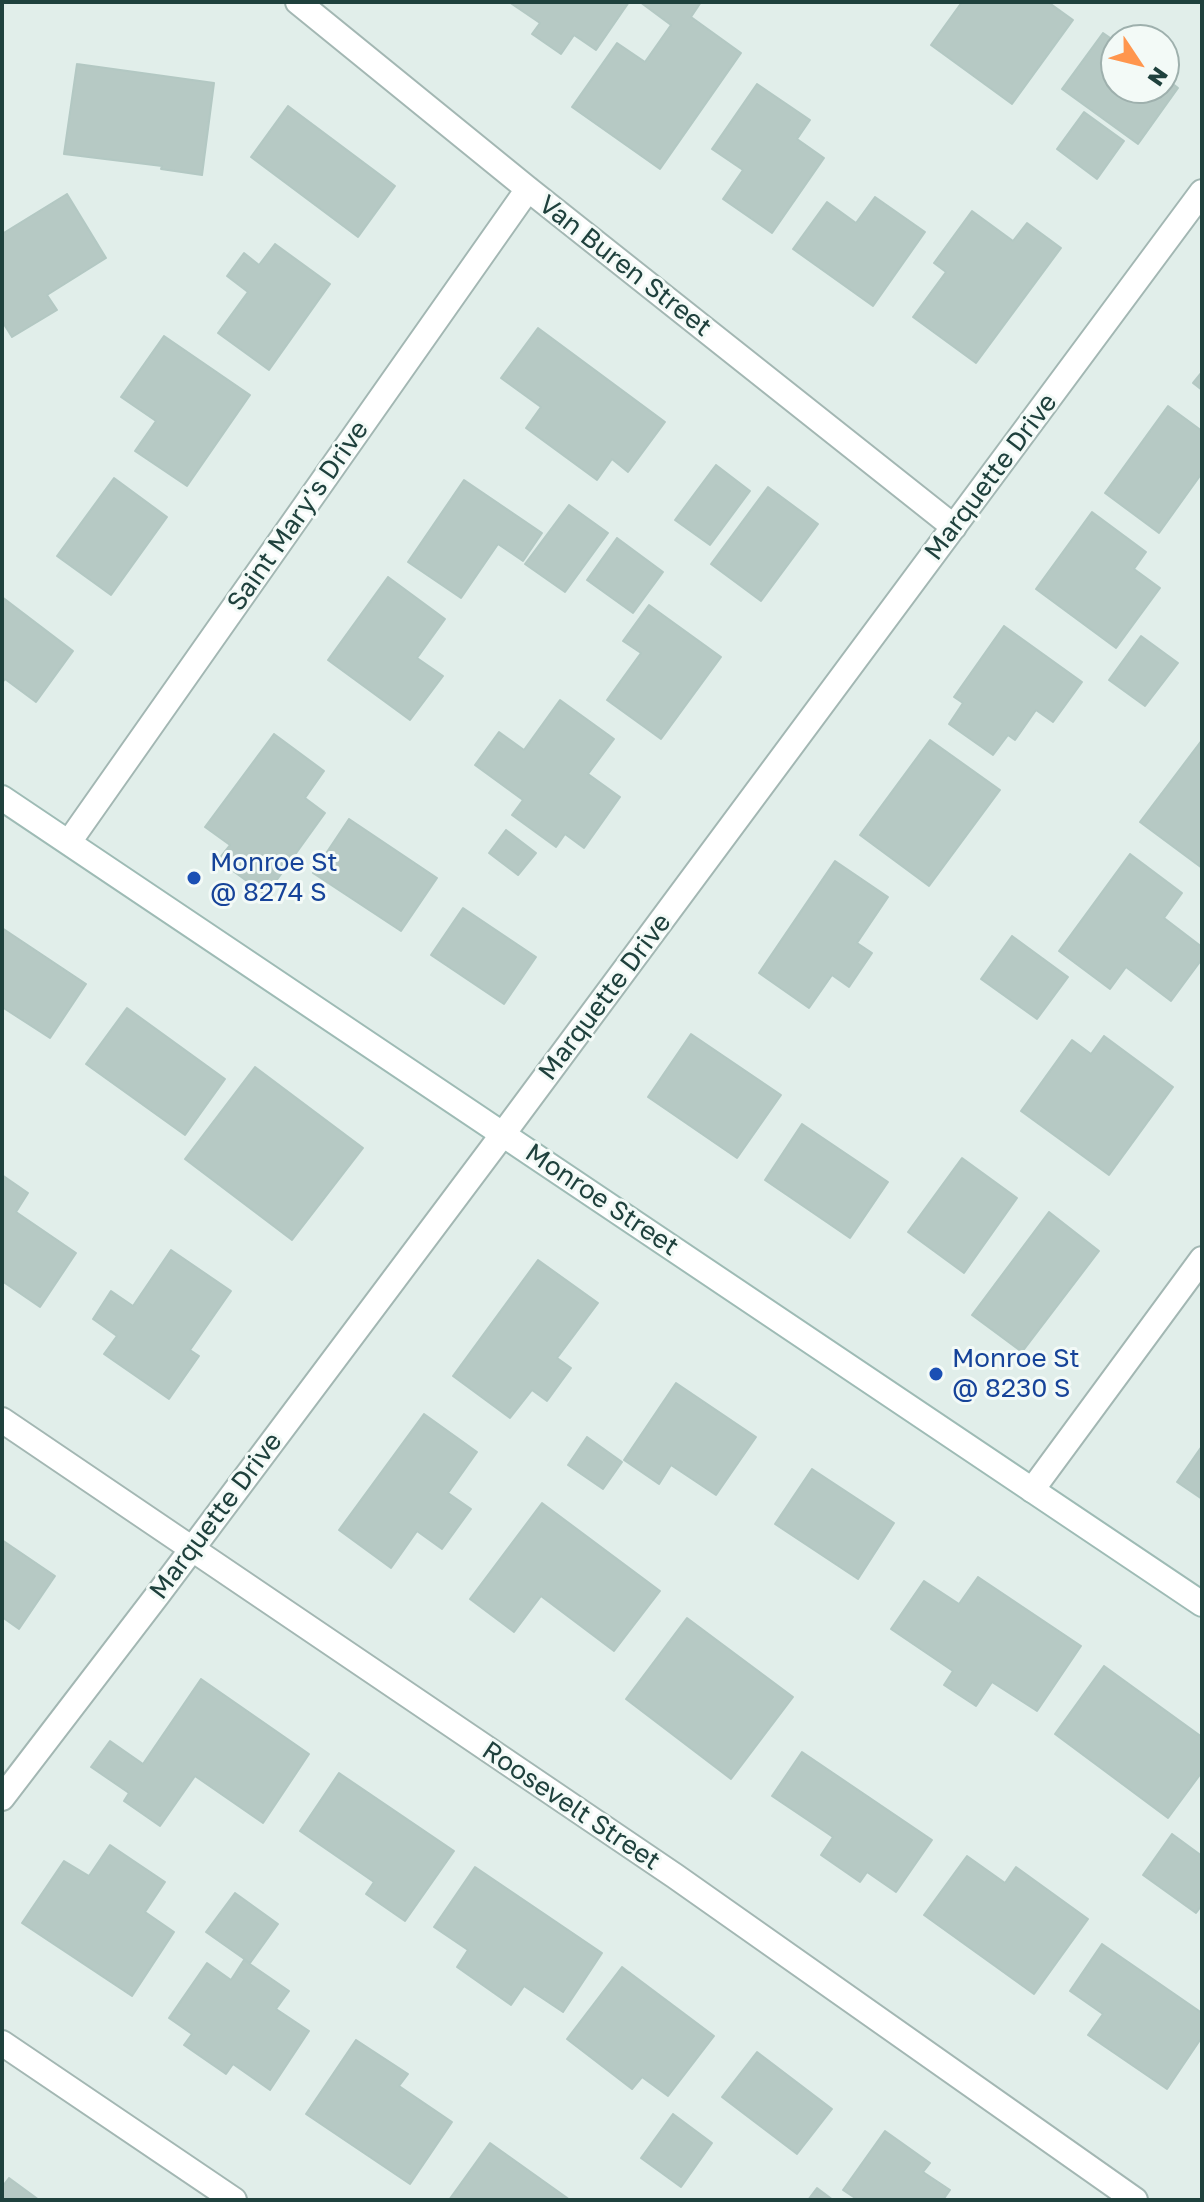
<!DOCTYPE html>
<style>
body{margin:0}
#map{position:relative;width:1204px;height:2202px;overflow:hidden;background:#e1eeea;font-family:"Golos Text",sans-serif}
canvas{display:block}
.frame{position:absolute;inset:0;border:4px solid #1f413d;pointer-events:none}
.north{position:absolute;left:1100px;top:24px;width:80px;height:80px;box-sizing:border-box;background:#f3faf7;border:2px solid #9eb0ad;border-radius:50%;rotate:125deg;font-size:22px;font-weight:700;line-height:32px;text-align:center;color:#1f413d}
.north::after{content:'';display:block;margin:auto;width:28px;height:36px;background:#ff964e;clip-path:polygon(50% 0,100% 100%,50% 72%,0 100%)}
</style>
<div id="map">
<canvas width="1204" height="2202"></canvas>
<div class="frame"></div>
<div class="north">N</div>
</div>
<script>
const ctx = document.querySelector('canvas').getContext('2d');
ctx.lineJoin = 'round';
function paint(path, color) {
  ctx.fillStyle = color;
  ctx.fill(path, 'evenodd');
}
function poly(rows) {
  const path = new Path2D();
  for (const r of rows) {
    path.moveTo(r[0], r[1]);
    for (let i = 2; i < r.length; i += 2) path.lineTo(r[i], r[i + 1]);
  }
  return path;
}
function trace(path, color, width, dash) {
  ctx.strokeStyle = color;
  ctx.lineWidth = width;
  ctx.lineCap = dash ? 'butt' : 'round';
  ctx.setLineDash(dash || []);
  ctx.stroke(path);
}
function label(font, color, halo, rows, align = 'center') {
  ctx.font = font + ' "Golos Text",sans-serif';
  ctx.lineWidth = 6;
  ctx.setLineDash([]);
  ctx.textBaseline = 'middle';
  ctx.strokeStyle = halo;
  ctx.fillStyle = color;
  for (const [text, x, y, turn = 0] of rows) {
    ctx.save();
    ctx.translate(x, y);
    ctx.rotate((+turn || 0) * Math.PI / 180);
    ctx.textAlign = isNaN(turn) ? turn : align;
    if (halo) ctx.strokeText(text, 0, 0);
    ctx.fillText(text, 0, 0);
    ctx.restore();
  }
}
const building = poly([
 [509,2,629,2,596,50,574,35,561,54,532,34,540,23,509,2],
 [640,2,701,2,691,17,741,53,660,169,572,107,617,43,645,62,671,25,640,2],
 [962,2,1048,2,1073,20,1012,104,931,45,962,2],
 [1103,33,1116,42,1116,88,1164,88,1164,77,1178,88,1138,144,1062,89,1103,33],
 [77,64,214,83,202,175,161,169,162,166,64,154,77,64],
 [757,84,810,120,797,139,824,158,772,233,723,199,743,170,712,149,757,84],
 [288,106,395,186,358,237,251,157,288,106],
 [1084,112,1124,141,1097,179,1057,149,1084,112],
 [67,194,106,258,47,295,57,310,12,337,2,321,2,234,67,194],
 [875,197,925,232,873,306,793,249,827,202,856,223,875,197],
 [972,211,1013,241,1027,223,1061,248,976,363,913,317,946,272,934,263,972,211],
 [275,244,330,284,269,370,218,333,248,292,227,276,244,253,259,265,275,244],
 [538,328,665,422,628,472,612,459,597,480,526,428,541,407,501,378,538,328],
 [164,336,250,395,187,486,135,451,156,421,121,397,164,336],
 [1202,372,1202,390,1193,383,1202,372],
 [1168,406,1202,431,1202,473,1159,533,1105,493,1168,406],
 [716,465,750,491,710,545,675,520,716,465],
 [114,478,167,517,111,595,57,556,114,478],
 [464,480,542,533,523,561,498,544,461,598,408,562,464,480],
 [768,487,818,524,761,601,711,564,768,487],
 [569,505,608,533,565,592,525,564,569,505],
 [1092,512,1146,552,1134,569,1160,588,1116,648,1036,589,1092,512],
 [617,538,663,572,633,613,587,580,617,538],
 [388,577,445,619,417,658,443,676,410,720,328,660,388,577],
 [2,597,73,651,36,702,5,679,2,683,2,597],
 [649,605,721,657,661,739,607,700,641,653,623,641,649,605],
 [1004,626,1082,682,1053,722,1036,710,1015,740,1008,735,993,755,949,724,963,703,954,697,1004,626],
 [1141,636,1178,663,1145,706,1109,680,1141,636],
 [560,700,614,739,588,774,620,797,584,848,565,834,556,847,512,815,523,800,475,765,499,732,524,750,560,700],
 [274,734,324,771,305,798,325,813,266,895,218,860,230,845,205,827,274,734],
 [930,740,1000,790,929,886,860,835,930,740],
 [1202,740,1202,868,1140,822,1202,740],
 [349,819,437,878,401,931,313,873,349,819],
 [506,830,536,853,518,875,489,853,506,830],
 [1130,854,1182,893,1164,918,1202,947,1202,959,1171,1001,1126,967,1110,989,1059,951,1130,854],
 [835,861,888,897,857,943,872,953,849,987,832,975,809,1008,759,973,835,861],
 [463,908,536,957,504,1004,431,955,463,908],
 [2,928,86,984,50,1038,2,1007,2,928],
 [1012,936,1068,977,1037,1019,981,979,1012,936],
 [127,1008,225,1079,185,1135,86,1064,127,1008],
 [691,1034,781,1095,737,1158,648,1097,691,1034],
 [1104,1036,1173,1087,1109,1175,1021,1111,1072,1040,1091,1054,1104,1036],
 [255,1067,363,1148,292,1240,185,1159,255,1067],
 [802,1124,888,1182,850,1238,765,1180,802,1124],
 [962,1158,1017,1198,964,1273,908,1232,962,1158],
 [2,1175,28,1193,16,1212,76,1253,40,1307,2,1281,2,1175],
 [1049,1212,1099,1251,1022,1352,972,1315,1049,1212],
 [171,1250,231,1291,190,1350,199,1356,169,1399,104,1354,117,1336,93,1319,111,1291,133,1306,171,1250],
 [538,1260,598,1303,557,1358,571,1368,547,1401,532,1390,510,1418,453,1376,538,1260],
 [676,1383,756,1437,716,1495,671,1465,659,1484,624,1460,676,1383],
 [424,1414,477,1452,448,1493,471,1509,442,1549,417,1531,391,1568,339,1530,424,1414],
 [587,1437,622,1462,603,1489,568,1465,587,1437],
 [1202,1446,1202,1499,1177,1482,1202,1446],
 [812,1469,894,1523,858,1579,775,1524,812,1469],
 [542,1503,660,1591,614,1651,541,1596,514,1632,470,1599,542,1503],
 [2,1540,55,1576,19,1629,2,1617,2,1540],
 [978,1577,1081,1646,1037,1711,992,1682,976,1706,944,1685,953,1671,891,1629,924,1581,959,1604,978,1577],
 [687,1618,793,1697,731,1779,626,1699,687,1618],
 [1104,1666,1202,1737,1202,1772,1168,1818,1055,1734,1104,1666],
 [201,1679,309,1754,263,1823,195,1776,160,1826,124,1801,129,1793,91,1767,110,1741,143,1764,201,1679],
 [802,1752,932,1840,896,1892,867,1872,860,1882,821,1855,833,1837,772,1796,802,1752],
 [339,1773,454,1851,405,1921,366,1894,374,1882,300,1831,339,1773],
 [1172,1834,1202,1856,1202,1905,1196,1913,1143,1875,1172,1834],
 [110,1845,165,1882,145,1912,174,1932,132,1996,22,1923,64,1861,89,1876,110,1845],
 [967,1856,1005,1883,1016,1867,1088,1919,1034,1994,924,1915,967,1856],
 [475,1867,602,1953,563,2012,524,1986,511,2005,457,1967,468,1950,434,1927,475,1867],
 [235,1893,278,1924,250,1963,206,1932,235,1893],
 [1102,1944,1202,2013,1202,2037,1167,2089,1088,2035,1103,2014,1070,1991,1102,1944],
 [244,1960,289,1991,276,2009,309,2031,270,2090,233,2064,226,2074,184,2045,192,2034,169,2018,207,1963,231,1980,244,1960],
 [622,1967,714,2036,668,2096,642,2077,632,2089,567,2039,622,1967],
 [356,2040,408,2074,399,2086,452,2122,410,2184,306,2114,356,2040],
 [757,2052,832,2109,797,2154,722,2097,757,2052],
 [673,2114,712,2143,681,2187,641,2158,673,2114],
 [885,2131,930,2163,923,2172,950,2190,943,2200,858,2200,843,2190,885,2131],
 [490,2143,570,2200,449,2200,490,2143],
 [9,2178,39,2200,2,2200,2,2187,9,2178],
 [817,2188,833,2200,808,2200,817,2188]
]);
paint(building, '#b6c9c4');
trace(building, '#b3c8c3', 2);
const street = poly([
 [298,2,528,189,954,527],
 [69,842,528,189],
 [2,1420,675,1876,1135,2200],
 [1032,1490,1202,1259],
 [2,1798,159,1593,503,1134,1202,192],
 [2,2043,234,2200]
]);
const secondary = poly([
 [2,798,1202,1604]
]);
trace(street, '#a3b7b3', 28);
trace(secondary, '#9ebbb5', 28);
trace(street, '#fff', 24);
trace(secondary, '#fff', 24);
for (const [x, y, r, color] of [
 [194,878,8,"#1a4fb4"],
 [936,1374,8,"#1a4fb4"]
]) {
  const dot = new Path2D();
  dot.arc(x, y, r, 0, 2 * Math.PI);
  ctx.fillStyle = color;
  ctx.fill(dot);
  trace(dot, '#f3faf7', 3);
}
label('26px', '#1f413d', '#f3faf7', [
 ["Van Buren Street",625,266,38],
 ["Marquette Drive",991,477,-53],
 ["Saint Mary's Drive",298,516,-55],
 ["Marquette Drive",605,997,-53],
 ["Monroe Street",602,1200,34],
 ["Marquette Drive",216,1516,-53],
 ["Roosevelt Street",571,1806,34]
]);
label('26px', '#164399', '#f3faf7', [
 ["Monroe St",210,863],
 ["@ 8274 S",210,893],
 ["Monroe St",952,1359],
 ["@ 8230 S",952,1389]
], 'left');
</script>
